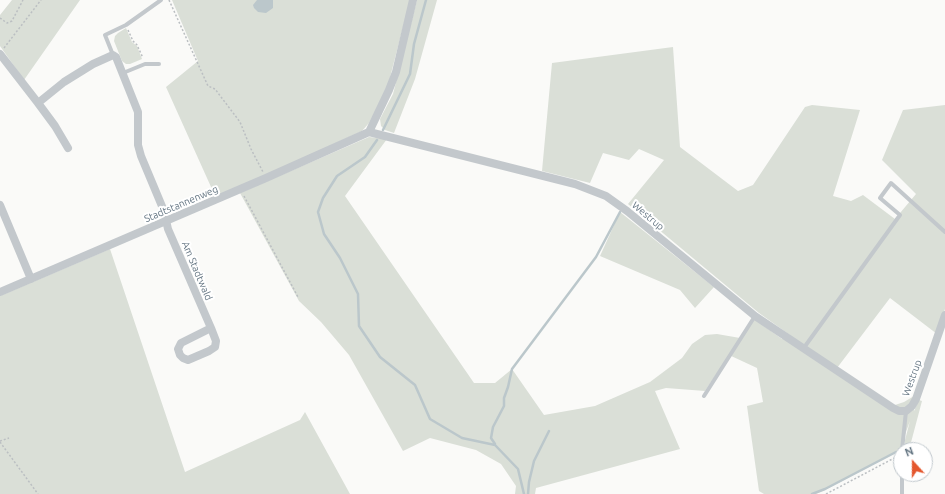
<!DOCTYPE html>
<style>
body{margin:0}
#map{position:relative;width:945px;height:494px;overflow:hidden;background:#fafaf8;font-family:Ubuntu,sans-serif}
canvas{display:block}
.north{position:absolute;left:893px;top:442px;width:40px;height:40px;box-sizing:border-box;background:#fff;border:1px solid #c1c8cd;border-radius:50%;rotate:339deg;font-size:11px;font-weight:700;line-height:16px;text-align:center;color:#657683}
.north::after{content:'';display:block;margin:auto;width:14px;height:18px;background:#e4572e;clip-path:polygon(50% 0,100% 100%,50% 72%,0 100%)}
</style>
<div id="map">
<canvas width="945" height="494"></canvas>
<div class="north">N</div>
</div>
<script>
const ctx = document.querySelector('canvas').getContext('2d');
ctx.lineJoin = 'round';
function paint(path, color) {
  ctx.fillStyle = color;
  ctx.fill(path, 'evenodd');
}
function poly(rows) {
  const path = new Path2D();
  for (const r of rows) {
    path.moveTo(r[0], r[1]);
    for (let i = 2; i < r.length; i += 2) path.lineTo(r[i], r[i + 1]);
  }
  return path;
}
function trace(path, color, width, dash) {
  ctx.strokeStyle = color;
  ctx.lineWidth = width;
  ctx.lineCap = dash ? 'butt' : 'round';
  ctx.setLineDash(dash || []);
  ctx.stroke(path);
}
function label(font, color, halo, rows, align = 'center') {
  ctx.font = font + ' Ubuntu,sans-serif';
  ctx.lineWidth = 4;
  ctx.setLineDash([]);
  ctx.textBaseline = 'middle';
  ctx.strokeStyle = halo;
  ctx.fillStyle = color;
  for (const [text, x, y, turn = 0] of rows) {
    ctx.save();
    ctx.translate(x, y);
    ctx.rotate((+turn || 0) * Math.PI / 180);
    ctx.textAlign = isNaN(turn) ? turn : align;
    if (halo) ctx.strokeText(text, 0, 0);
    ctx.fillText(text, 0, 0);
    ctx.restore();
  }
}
paint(poly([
 [12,0,80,0,24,80,0,46,0,15],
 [172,0,410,0,387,89,369,123,362,131,216,198,166,87,198,61],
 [417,0,437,0,415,79,394,133,385,130,381,126,380,119,393,94],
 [126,28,132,42,137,46,142,59,130,64,126,64,122,61,114,41,115,36,118,33],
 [673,47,680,147,738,191,753,185,805,107,812,105,860,110,833,196,851,201,863,195,895,219,916,194,882,160,903,110,945,105,945,309,937,334,890,298,837,368,892,406,904,402,914,396,914,411,919,400,922,401,909,450,904,450,905,440,910,421,899,451,825,490,816,494,764,494,759,491,747,406,763,402,757,368,729,355,705,391,666,388,655,391,680,449,536,488,535,494,515,494,516,486,501,464,476,450,430,438,403,451,349,355,321,322,299,301,240,193,369,137,387,139,345,196,474,383,495,383,512,369,544,415,595,406,650,382,682,358,692,344,705,335,717,334,740,338,753,318,782,339,790,335,759,313,628,204,664,160,639,149,629,160,603,153,590,183,542,171,552,63],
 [620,212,714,287,695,308,680,290,600,256],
 [110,249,185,472,300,420,305,412,350,494,0,494,0,296]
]), '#dadfd7');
paint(poly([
 [257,0,273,0,273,8,266,13,258,12,254,8,253,5]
]), '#bbc7cb');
trace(poly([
 [383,130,410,74,414,44,426,0],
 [377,140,365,157,337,176,323,198,318,212,324,234,340,258,358,294,359,326,380,357,415,385,430,419,462,438,495,445,518,469,524,494],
 [495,444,491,438,493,427,504,406,504,398,508,387,512,369,596,257,620,212],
 [528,494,529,482,534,461,549,431],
 [812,494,825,489,896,452]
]), '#bbc7cb', 2.5);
trace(poly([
 [169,0,208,86,215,89,240,122,251,149,263,172],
 [0,18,7,23,12,21,23,0],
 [128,30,133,41,137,45,143,58],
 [4,48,41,0],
 [244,196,298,297],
 [0,441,9,438],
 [0,442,38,494],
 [826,494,900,455]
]), '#bbbfc2', 1.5, [2, 2]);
trace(poly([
 [113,55,105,35,126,25,161,0],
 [123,73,145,64,159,64],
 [803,349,900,215,880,198,891,183,945,232],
 [704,396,755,316],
 [902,450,906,411],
 [902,494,902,474]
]), '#c3c8cc', 4);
trace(poly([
 [0,54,38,103,64,82,93,64,113,55,116,57,138,112,138,145,141,156,164,211,168,229,211,328,216,341,215,347,209,351,188,360,183,358,180,355,178,349,181,343,211,328],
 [38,103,55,126,68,148],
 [369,132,575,184,606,196,627,211,755,316,893,408,899,411,906,411,912,406,916,399,945,315],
 [369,132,389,90,396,72,413,0],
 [0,205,31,279],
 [0,292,266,178,369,132]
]), '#c3c8cc', 8);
label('10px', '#657683', '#fff', [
 ["Stadtstannenweg",181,204,-23],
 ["Westrup",648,216,40],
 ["Am Stadtwald",197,271,67],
 ["Westrup",912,378,-70]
]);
</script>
